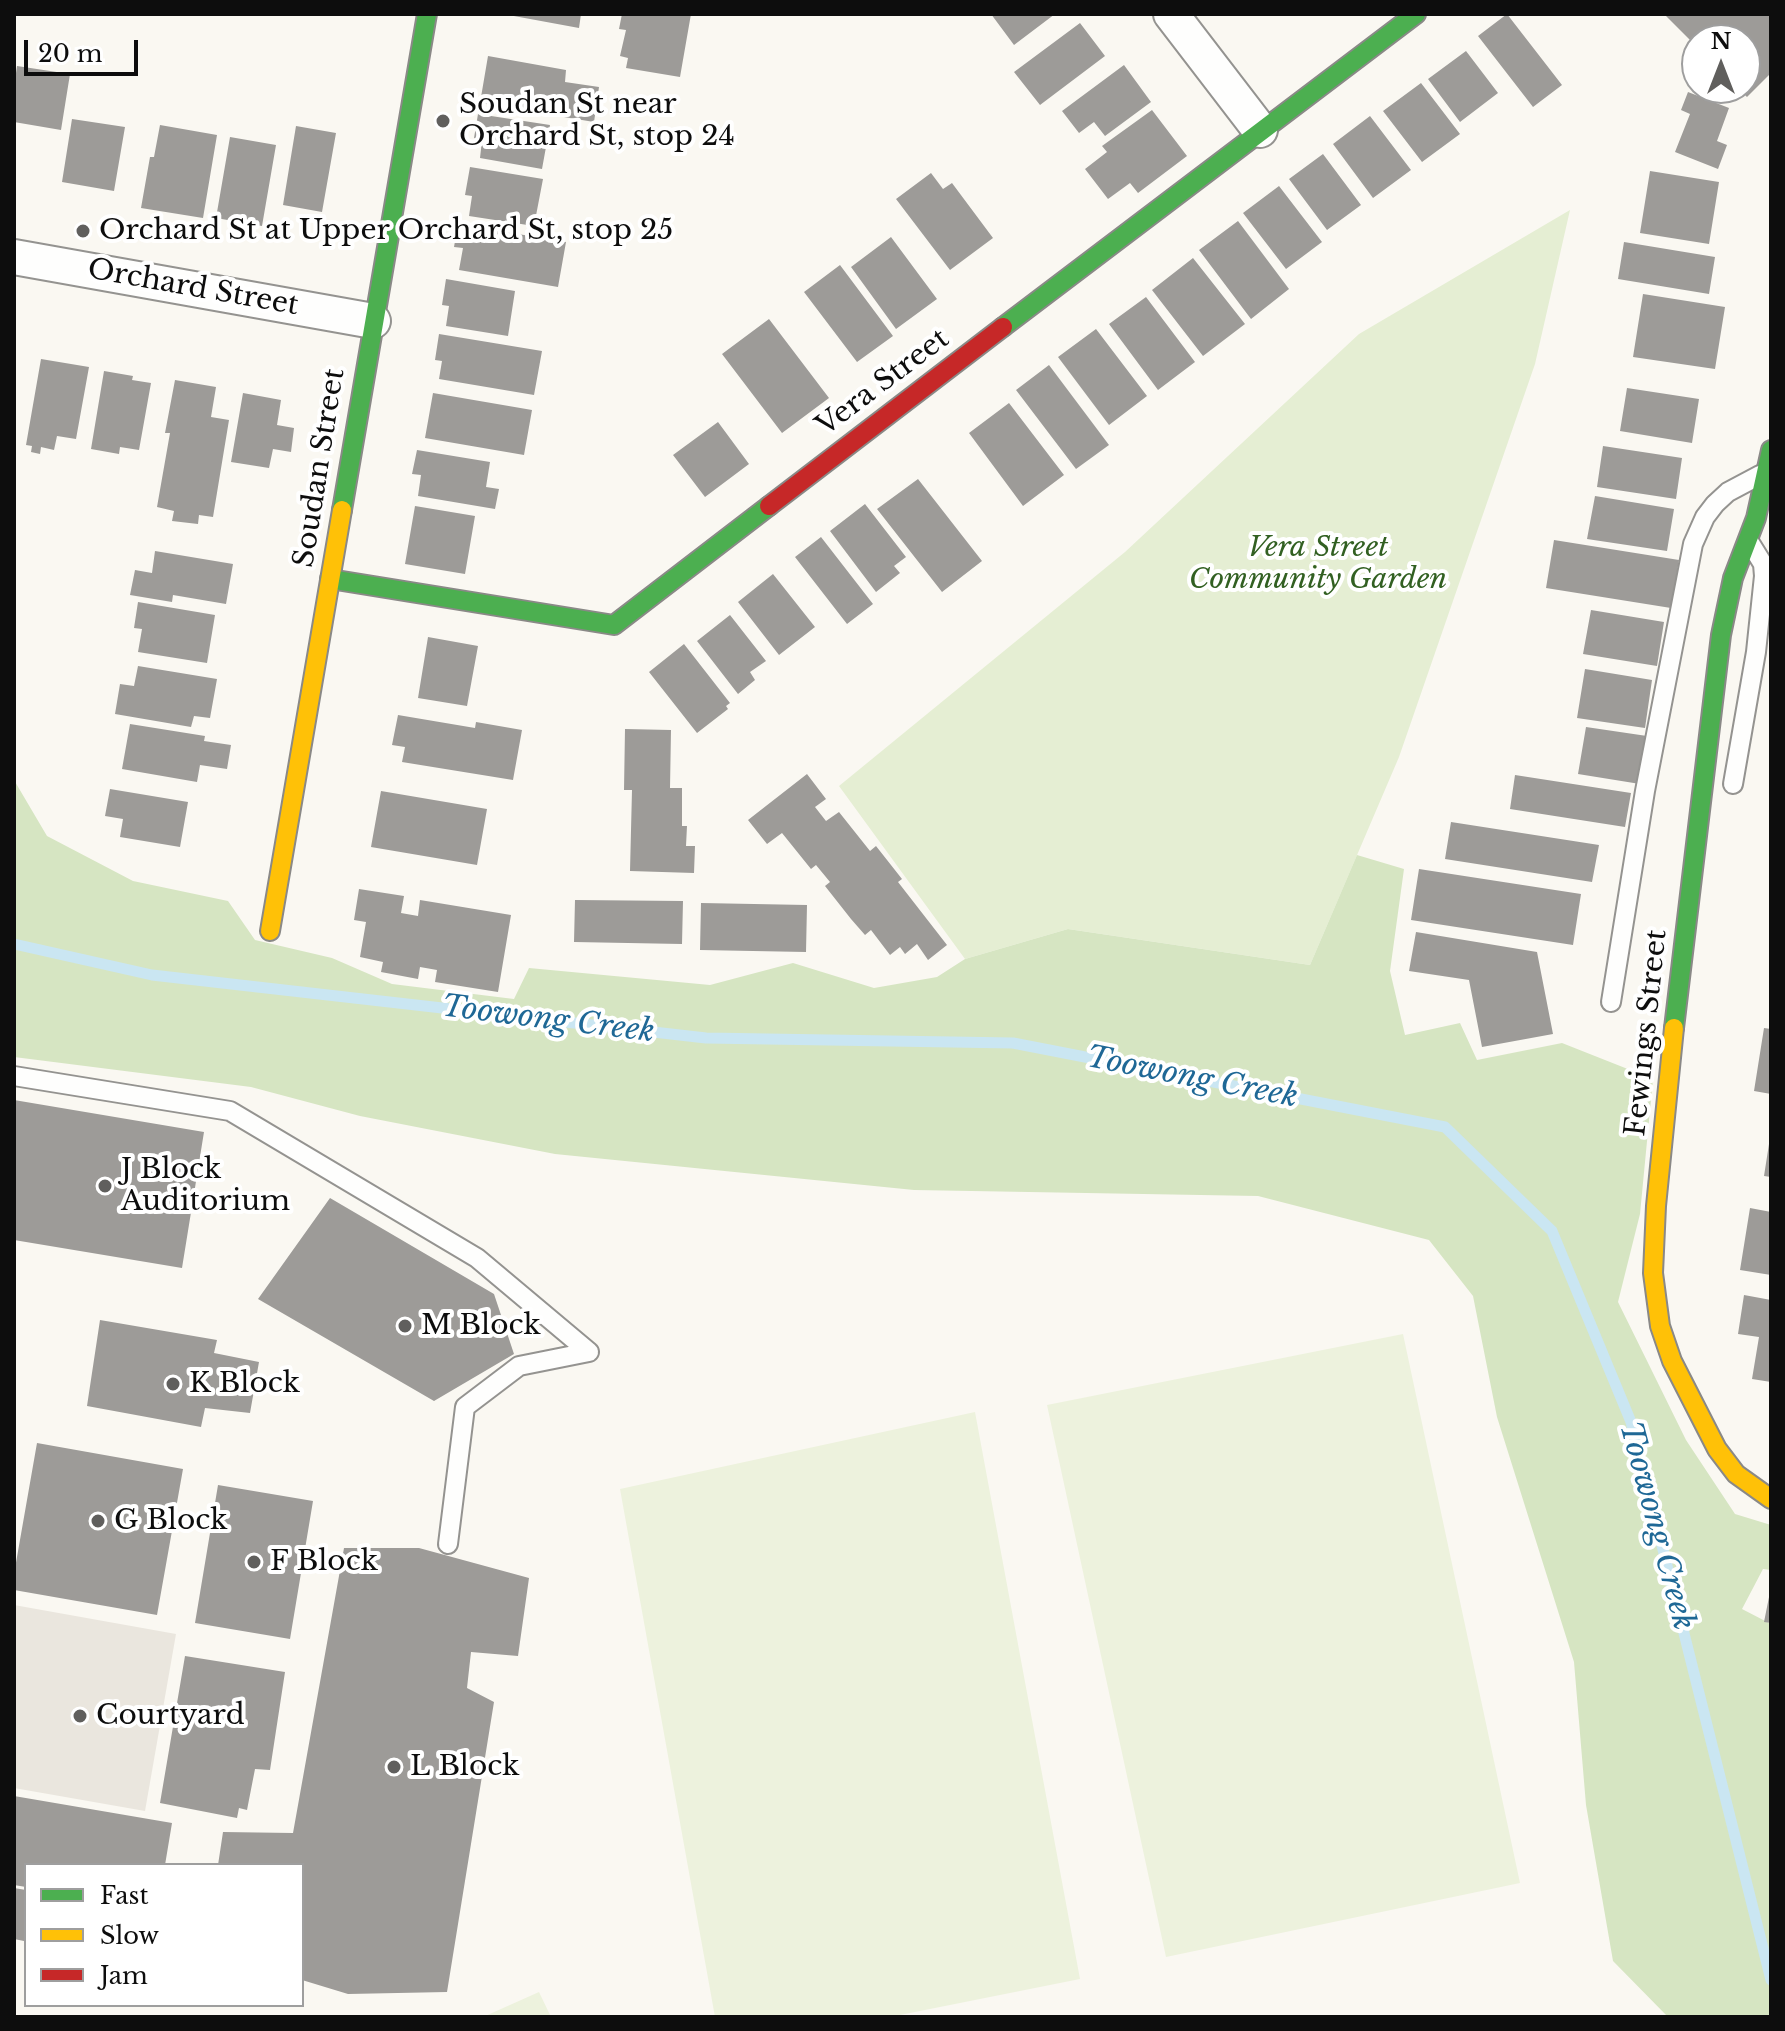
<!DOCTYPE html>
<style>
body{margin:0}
#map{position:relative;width:1785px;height:2031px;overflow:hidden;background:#faf8f2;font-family:"Libre Baskerville",serif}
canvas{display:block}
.frame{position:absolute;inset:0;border:16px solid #0d0d0d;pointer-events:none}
.legend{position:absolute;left:24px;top:1863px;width:280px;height:144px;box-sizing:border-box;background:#fff;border:2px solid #9e9e9e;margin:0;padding:10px 14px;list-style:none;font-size:24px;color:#0d0d0d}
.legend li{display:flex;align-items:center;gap:16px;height:40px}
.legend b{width:40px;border:2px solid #9e9e9e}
.north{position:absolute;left:1681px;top:24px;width:80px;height:80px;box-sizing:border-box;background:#fff;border:2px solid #9e9e9e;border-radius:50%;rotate:0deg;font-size:22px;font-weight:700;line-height:32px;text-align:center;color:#0d0d0d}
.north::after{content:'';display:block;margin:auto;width:28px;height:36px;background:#605f5d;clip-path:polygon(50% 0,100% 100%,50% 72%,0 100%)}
.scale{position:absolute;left:24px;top:40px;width:114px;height:36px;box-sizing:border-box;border:4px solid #0d0d0d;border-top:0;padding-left:10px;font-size:24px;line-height:28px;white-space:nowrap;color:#0d0d0d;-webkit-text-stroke:6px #fff;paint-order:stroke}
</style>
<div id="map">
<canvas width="1785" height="2031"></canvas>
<div class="frame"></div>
<ul class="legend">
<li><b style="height:10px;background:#4caf50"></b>Fast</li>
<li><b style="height:10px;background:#ffc107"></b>Slow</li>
<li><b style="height:10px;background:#c62828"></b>Jam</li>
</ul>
<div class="north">N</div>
<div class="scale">20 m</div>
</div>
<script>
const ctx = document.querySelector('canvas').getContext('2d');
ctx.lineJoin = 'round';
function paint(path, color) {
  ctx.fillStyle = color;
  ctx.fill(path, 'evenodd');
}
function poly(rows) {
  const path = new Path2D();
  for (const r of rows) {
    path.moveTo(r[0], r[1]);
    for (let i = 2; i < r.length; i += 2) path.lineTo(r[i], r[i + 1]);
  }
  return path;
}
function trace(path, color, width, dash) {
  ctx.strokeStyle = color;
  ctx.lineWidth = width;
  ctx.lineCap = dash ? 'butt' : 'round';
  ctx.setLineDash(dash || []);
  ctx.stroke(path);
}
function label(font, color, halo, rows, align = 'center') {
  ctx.font = font + ' "Libre Baskerville",serif';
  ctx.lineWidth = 8;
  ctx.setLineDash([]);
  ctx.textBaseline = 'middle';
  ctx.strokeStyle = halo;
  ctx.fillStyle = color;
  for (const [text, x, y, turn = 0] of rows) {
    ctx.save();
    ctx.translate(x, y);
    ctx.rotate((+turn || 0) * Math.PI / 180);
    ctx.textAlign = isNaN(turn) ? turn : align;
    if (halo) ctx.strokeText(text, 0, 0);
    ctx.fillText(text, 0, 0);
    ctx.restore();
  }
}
paint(poly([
 [1570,210,1535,364,1399,757,1310,965,1068,929,965,959,839,786,1125,552,1359,334]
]), '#e5eed3');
paint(poly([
 [14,780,47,836,133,881,228,901,255,940,332,958,392,984,514,999,529,968,710,985,793,963,874,988,937,977,965,959,1068,929,1310,965,1357,855,1404,869,1390,971,1405,1035,1460,1023,1477,1060,1562,1043,1653,1079,1640,1214,1618,1302,1686,1440,1735,1514,1771,1525,1771,1570,1763,1569,1742,1609,1771,1624,1771,2017,1668,2017,1613,1961,1586,1805,1574,1662,1497,1417,1473,1296,1429,1240,1258,1196,914,1190,555,1154,360,1116,251,1087,14,1057]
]), '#d6e5c2');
paint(poly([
 [1403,1334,1520,1883,1166,1957,1047,1405],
 [975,1412,1080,1979,890,2017,715,2017,620,1489],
 [539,1992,551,2017,483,2017]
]), '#edf2dd');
paint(poly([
 [14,1605,176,1634,145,1811,14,1788]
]), '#eae6de');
trace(poly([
 [14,944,152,975,706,1038,1013,1043,1445,1127,1552,1231,1631,1422,1771,1980]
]), '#cae6f2', 11);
paint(poly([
 [503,14,581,14,579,28],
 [622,14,691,14,680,77,626,68,628,58,620,56,626,30,619,29],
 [991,14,1055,14,1014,45],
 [1507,14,1562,85,1533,107,1478,36],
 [1664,14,1771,14,1771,73,1747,97,1738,88,1745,88,1745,40,1697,40,1697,47],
 [1080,23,1105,56,1040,105,1014,72],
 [1466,51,1498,93,1460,122,1428,79],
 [488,56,566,70,565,82,599,87,594,122,480,103],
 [1124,65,1151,102,1105,136,1094,122,1079,133,1062,111],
 [17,66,70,74,61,130,14,122,14,87],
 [1421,83,1460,134,1422,162,1383,111],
 [1688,92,1729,108,1717,141,1727,145,1718,169,1675,152,1690,114,1681,110],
 [1152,110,1187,156,1138,193,1130,183,1108,199,1085,169,1107,152,1102,146],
 [478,114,550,125,542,169,480,158,482,140,474,138],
 [1370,116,1411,170,1373,198,1333,144],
 [72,119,125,127,114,191,62,182],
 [160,125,217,135,203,218,141,208,150,157,154,157],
 [296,126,336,133,322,212,283,205],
 [230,137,276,145,262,226,216,218],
 [1323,154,1361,205,1327,230,1289,179],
 [470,167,543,179,534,226,469,216,472,196,465,195],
 [1650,171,1719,182,1709,244,1640,233],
 [931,173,943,189,952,183,993,238,950,270,896,199],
 [1279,186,1322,242,1286,269,1243,213],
 [1238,221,1289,289,1251,319,1199,250],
 [458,224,566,242,558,287,459,270,463,248,454,247],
 [891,237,937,299,896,329,851,267],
 [1624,242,1715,257,1709,294,1618,279],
 [1193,258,1245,324,1203,356,1152,290],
 [840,265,893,336,857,362,804,292],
 [446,279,515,291,508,336,446,326,449,306,442,305],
 [1643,294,1725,307,1715,369,1633,357],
 [1146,297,1195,362,1158,390,1109,324],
 [769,319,829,398,782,433,722,354],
 [1096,329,1147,396,1109,425,1058,357],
 [439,334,542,351,534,395,439,379,442,361,435,360],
 [41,359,89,367,76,439,57,436,54,450,41,447,40,454,31,452,32,446,26,445],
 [1049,365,1109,445,1076,469,1016,390],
 [104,371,133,376,132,380,151,383,139,450,120,447,119,454,91,449],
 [175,380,216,387,211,417,229,420,213,517,199,515,198,524,172,521,174,511,157,507,170,433,165,433],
 [1627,388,1699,399,1692,443,1620,431],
 [243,393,281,400,277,425,294,428,291,452,273,449,269,468,231,462],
 [433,393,532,410,524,455,425,438],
 [1009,403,1064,475,1023,506,969,433],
 [718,422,749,464,705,497,673,455],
 [1603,446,1682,458,1676,499,1597,487],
 [417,450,490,462,486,487,499,489,495,509,418,496,421,475,412,474],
 [918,479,982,561,942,592,877,509],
 [1595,496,1674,509,1667,551,1587,539],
 [865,504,906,557,894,566,900,573,876,592,830,531],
 [415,506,475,516,465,574,405,564],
 [821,537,873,604,847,624,795,557],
 [1554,540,1679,560,1671,608,1546,588],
 [155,551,233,564,226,604,173,595,172,602,130,595,135,570,152,573],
 [773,574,815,627,779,655,738,602],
 [138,602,215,615,207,663,138,652,142,629,134,628],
 [1591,610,1664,622,1657,666,1583,654],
 [730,615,766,661,750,672,755,680,738,694,697,641],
 [428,637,478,646,467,706,418,698],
 [684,644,730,703,726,706,728,709,697,733,649,672],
 [138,666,217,679,210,718,194,716,191,727,115,714,120,684,134,686],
 [1585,669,1652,680,1645,728,1577,718],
 [398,715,475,728,476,722,522,730,513,780,402,762,405,747,392,745],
 [130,724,205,736,204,741,231,745,227,769,200,765,197,782,122,769],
 [1586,727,1647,736,1640,784,1578,774],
 [625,729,671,730,670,788,682,788,682,826,687,826,686,846,695,846,694,873,630,871,632,790,624,790],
 [807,774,826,799,815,807,826,821,839,812,870,851,876,846,902,879,898,882,947,945,928,960,917,944,905,954,900,947,890,955,871,930,865,935,851,919,825,886,830,882,816,865,811,869,782,833,767,844,748,820],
 [1515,775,1631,793,1625,827,1510,809],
 [110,789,188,802,180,847,120,837,123,819,105,816],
 [381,791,487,809,477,865,371,847],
 [1451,822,1599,845,1592,882,1445,859],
 [1419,869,1581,894,1573,945,1411,920],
 [359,889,404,896,401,913,418,916,420,900,511,915,498,992,435,982,437,970,420,967,418,979,381,972,383,962,360,957,366,922,354,920],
 [575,900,683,901,682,944,574,942],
 [701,903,807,905,806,952,700,950],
 [1416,932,1537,952,1553,1034,1482,1047,1469,980,1409,971],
 [1764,1028,1771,1029,1771,1094,1754,1091],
 [14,1100,204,1132,182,1268,14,1240],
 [1769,1144,1771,1144,1771,1177,1764,1176],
 [330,1198,494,1294,514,1354,434,1401,258,1299],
 [1750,1208,1771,1212,1771,1275,1740,1270],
 [1744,1295,1771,1300,1771,1382,1752,1379,1759,1337,1738,1334],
 [100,1320,217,1340,214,1353,259,1362,250,1413,205,1408,201,1427,87,1406],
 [37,1443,183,1469,157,1615,14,1590,14,1574],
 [218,1485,313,1501,290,1639,195,1623],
 [344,1548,419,1548,529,1578,518,1656,471,1652,467,1688,494,1702,447,1992,348,1994,302,1980,302,1865,218,1865,223,1832,293,1833],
 [1770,1592,1771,1592,1771,1623,1764,1622],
 [185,1656,285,1672,270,1770,255,1769,247,1810,239,1808,237,1818,160,1803],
 [14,1796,172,1823,165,1865,26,1865,26,1887,14,1885],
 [14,1888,26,1890,24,1941,14,1939]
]), '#9d9b98');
const lane = poly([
 [1733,784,1756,652,1764,576,1763,564,1750,543],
 [1611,1002,1645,791,1693,544,1705,517,1715,504,1728,492,1760,475],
 [14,1076,230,1111,477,1258,589,1352],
 [448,1544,465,1407,519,1366,589,1352]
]);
const street = poly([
 [1171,14,1260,130],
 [14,257,373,321]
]);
const fast = poly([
 [1003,327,1416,14],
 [342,510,427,14],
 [330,579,614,625,769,506],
 [1674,1028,1721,635,1733,578,1756,518,1771,450]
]);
const slow = poly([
 [270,931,342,510],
 [1674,1028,1656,1206,1653,1273,1660,1326,1672,1361,1717,1449,1736,1474,1771,1499]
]);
const jam = poly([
 [769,506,1003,327]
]);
trace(lane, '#949390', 22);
trace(street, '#949390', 38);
trace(fast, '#8a8987', 22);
trace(slow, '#8a8987', 22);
trace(jam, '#8a8987', 22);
trace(lane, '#fefefd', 18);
trace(street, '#fefefd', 34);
trace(fast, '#4caf50', 18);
trace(slow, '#ffc107', 18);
trace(jam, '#c62828', 18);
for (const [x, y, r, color] of [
 [443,121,8,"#605f5d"],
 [83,231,8,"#605f5d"],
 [105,1186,8,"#605f5d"],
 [405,1326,8,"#605f5d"],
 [173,1384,8,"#605f5d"],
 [98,1521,8,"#605f5d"],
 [254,1562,8,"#605f5d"],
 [80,1716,8,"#605f5d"],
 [394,1767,8,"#605f5d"]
]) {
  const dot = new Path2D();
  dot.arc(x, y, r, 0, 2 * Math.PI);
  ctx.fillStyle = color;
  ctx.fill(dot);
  trace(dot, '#fff', 3);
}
label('28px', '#0d0d0d', '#fff', [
 ["Soudan St near",459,105],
 ["Orchard St, stop 24",459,137],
 ["Orchard St at Upper Orchard St, stop 25",99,231],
 ["J Block",121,1170],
 ["Auditorium",121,1202],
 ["M Block",421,1326],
 ["K Block",189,1384],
 ["G Block",114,1521],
 ["F Block",270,1562],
 ["Courtyard",96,1716],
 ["L Block",410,1767]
], 'left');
label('28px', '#0d0d0d', '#fff', [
 ["Orchard Street",193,288,10],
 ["Vera Street",883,383,-37],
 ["Soudan Street",320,468,-81],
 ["Fewings Street",1647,1033,-84]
]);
label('italic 28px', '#326022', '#fff', [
 ["Vera Street",1318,548],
 ["Community Garden",1318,580]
]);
label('italic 30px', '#1f6896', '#fff', [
 ["Toowong Creek",548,1020,7],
 ["Toowong Creek",1192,1078,11],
 ["Toowong Creek",1656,1526,75]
]);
</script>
